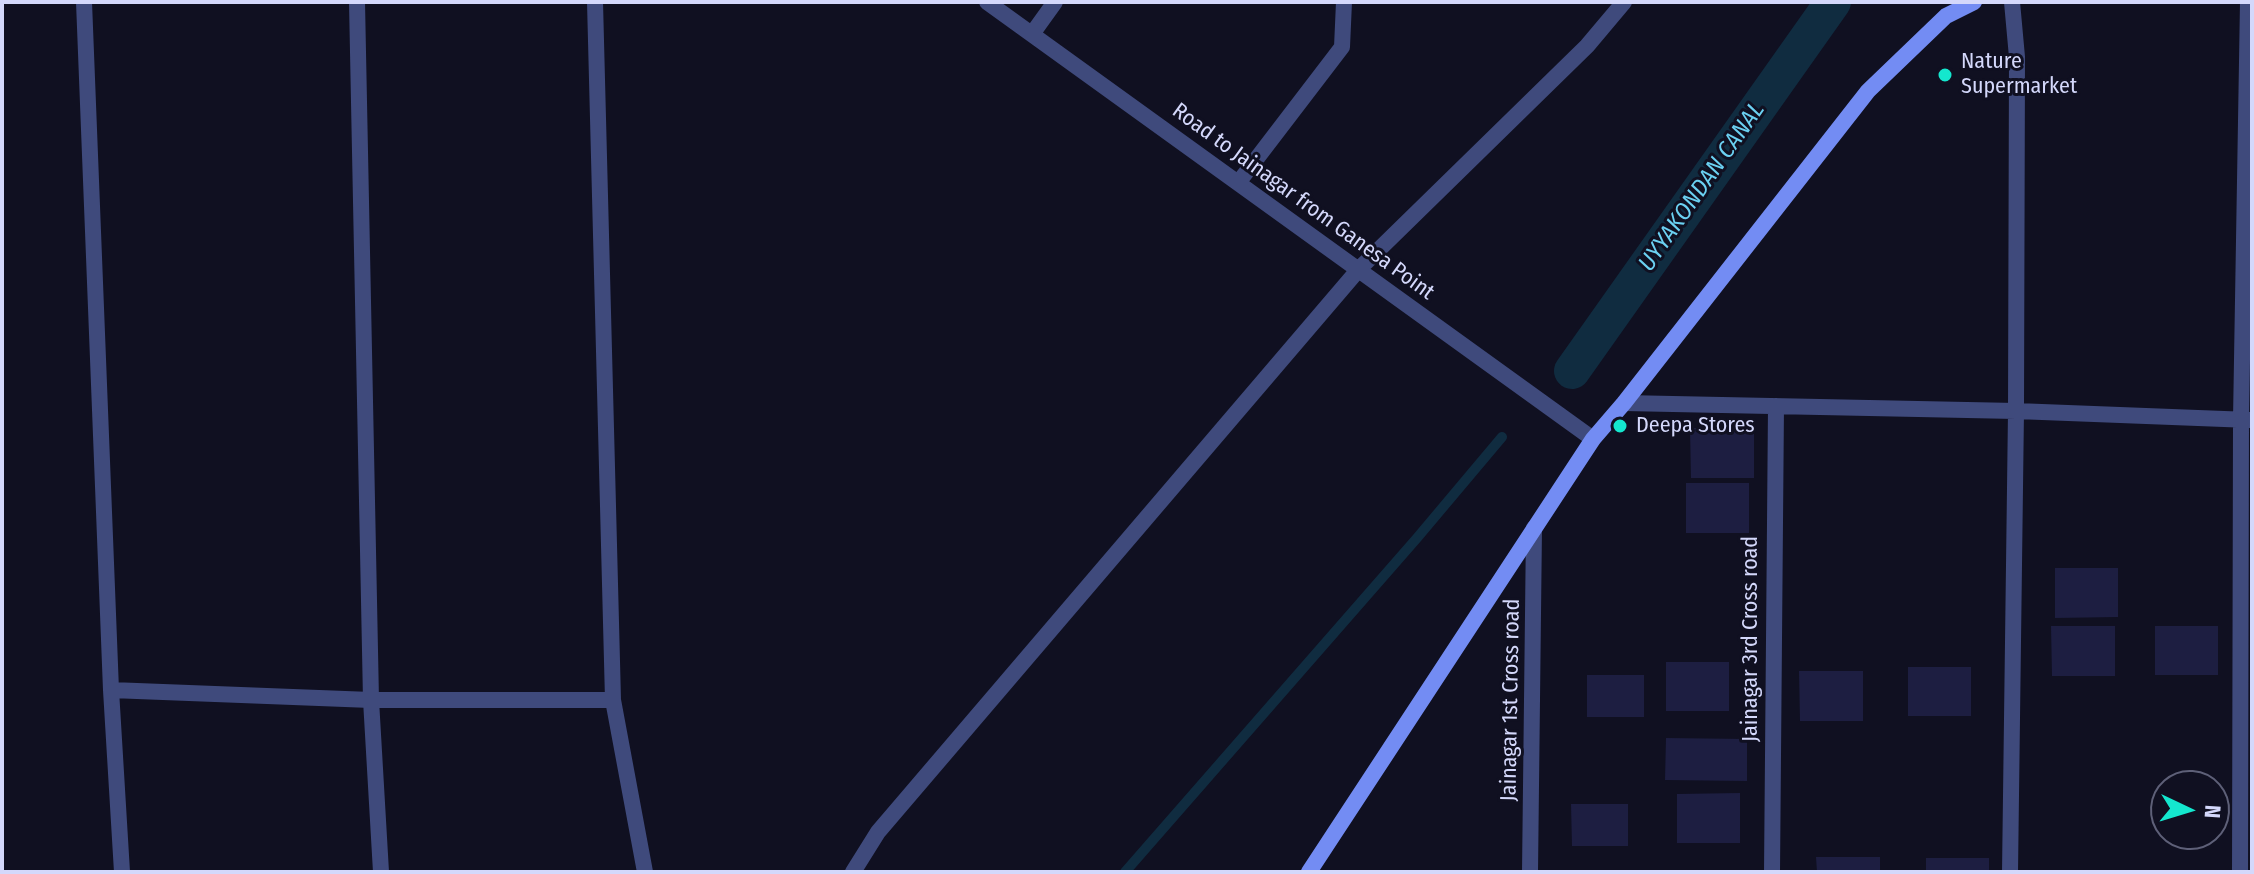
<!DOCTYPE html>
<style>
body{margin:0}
#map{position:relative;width:2254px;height:874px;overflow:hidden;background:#101021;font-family:"Fira Sans Condensed",sans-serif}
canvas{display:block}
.frame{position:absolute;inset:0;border:4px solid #d4d8fb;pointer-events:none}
.north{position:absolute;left:2150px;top:770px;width:80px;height:80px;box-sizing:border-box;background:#101021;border:2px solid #5e6078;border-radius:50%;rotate:94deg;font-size:22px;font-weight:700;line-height:32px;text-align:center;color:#d4d8fb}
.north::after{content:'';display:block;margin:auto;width:28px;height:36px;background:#14e7ce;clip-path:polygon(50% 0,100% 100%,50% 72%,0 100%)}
</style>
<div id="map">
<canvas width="2254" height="874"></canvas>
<div class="frame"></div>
<div class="north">N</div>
</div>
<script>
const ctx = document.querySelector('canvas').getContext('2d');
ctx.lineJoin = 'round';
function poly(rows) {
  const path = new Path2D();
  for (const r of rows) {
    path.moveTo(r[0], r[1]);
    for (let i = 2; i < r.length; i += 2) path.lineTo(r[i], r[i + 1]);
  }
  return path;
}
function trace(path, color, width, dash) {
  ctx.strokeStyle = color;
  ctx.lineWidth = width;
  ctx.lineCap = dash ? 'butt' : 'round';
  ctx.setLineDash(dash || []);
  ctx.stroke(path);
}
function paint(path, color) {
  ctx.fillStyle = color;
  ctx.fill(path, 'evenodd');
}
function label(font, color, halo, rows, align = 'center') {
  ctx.font = font + ' "Fira Sans Condensed",sans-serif';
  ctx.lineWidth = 6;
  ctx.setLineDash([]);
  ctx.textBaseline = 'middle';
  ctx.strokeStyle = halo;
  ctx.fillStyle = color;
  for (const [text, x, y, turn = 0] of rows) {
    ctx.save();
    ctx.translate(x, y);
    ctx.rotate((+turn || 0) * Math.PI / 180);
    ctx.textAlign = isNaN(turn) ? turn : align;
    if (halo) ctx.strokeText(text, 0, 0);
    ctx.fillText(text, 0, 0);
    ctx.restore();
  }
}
trace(poly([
 [1125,872,1417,538,1502,437]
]), '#102c40', 10);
trace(poly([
 [1572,371,1833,2]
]), '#102c40', 36);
paint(poly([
 [1690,428,1754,428,1754,478,1691,478],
 [1686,483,1749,483,1749,533,1686,533],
 [2055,568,2118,568,2118,617,2055,618],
 [2051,626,2115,626,2115,676,2052,676],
 [2155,626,2218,626,2218,675,2155,675],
 [1666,662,1729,662,1729,711,1666,711],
 [1908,667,1971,667,1971,716,1908,716],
 [1799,671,1863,671,1863,721,1800,721],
 [1587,675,1644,675,1644,717,1587,717],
 [1666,738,1747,739,1747,781,1665,780],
 [1740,793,1740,843,1677,843,1677,794],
 [1571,804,1628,804,1628,846,1572,846],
 [1816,857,1880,857,1880,872,1817,872],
 [1926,858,1989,858,1989,872,1926,872]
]), '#1d1e41');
trace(poly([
 [84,2,111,690],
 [357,2,371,700,613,700,645,872],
 [595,2,613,700],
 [987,2,1593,439],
 [1032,34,1055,2],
 [1238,183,1342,47,1344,2],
 [1624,403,2016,411,2250,420],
 [122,872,111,690,371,700,381,872],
 [853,872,878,832,1359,269,1587,46,1624,2],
 [1530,872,1534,528],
 [1772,872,1776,406],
 [2010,872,2016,411,2017,57,2012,2],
 [2240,872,2241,419,2248,2]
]), '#3f4a7c', 16);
trace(poly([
 [1309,872,1593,439,1624,403,1868,91,1946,16,1974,2]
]), '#738cf3', 16);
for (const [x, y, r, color] of [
 [1945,75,8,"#14e7ce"],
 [1620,426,8,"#14e7ce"]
]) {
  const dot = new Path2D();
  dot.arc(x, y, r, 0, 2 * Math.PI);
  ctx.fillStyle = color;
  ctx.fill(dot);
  trace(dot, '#101021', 3);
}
label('22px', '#d4d8fb', '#101021', [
 ["Nature",1961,62],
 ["Supermarket",1961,87],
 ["Deepa Stores",1636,426]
], 'left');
label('22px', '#d4d8fb', '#101021', [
 ["Road to Jainagar from Ganesa Point",1303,202,36],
 ["Jainagar 3rd Cross road",1751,639,-90],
 ["Jainagar 1st Cross road",1511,700,-89]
]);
label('italic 24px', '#6bd1f2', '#101021', [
 ["UYYAKONDAN CANAL",1702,187,-55]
]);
</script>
